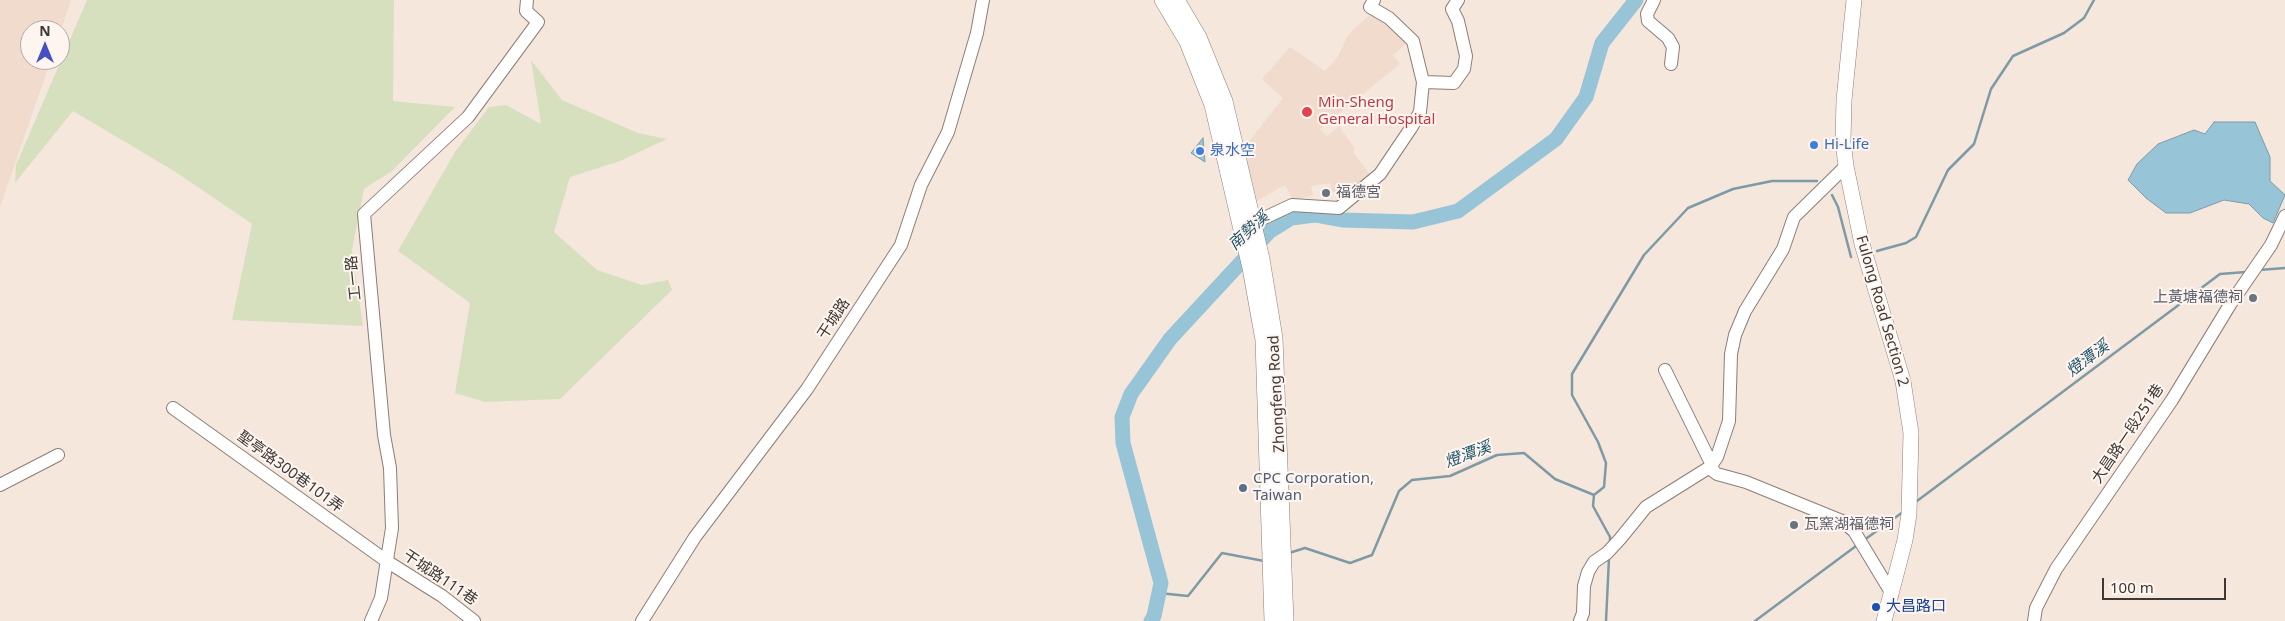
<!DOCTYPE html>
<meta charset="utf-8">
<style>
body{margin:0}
#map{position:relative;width:2285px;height:621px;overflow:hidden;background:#f6e7dd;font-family:"Noto Sans",sans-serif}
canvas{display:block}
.north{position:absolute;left:20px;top:20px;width:50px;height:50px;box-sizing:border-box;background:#fff5f0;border:1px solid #b1a9a5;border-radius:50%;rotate:0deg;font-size:14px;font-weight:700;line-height:20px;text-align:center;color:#3d3834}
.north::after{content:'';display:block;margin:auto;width:18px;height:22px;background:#434fc3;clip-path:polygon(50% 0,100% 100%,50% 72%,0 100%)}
.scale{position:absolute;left:2102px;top:578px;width:124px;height:22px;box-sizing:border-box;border:2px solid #3d3834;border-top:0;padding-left:6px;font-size:15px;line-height:18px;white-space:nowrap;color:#3d3834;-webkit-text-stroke:4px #fff5f0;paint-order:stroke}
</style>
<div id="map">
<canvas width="2285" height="621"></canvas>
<div class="north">N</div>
<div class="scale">100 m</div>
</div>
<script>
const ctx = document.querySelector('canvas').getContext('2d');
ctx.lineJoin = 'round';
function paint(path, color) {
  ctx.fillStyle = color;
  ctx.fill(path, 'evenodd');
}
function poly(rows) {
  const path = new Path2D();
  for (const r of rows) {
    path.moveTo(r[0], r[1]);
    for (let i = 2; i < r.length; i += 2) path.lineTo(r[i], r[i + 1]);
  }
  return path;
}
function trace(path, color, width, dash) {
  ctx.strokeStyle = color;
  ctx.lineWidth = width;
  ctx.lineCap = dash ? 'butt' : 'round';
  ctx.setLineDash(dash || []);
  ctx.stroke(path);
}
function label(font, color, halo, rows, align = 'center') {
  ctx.font = font + ' "Noto Sans","Noto Sans TC",sans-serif';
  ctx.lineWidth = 4;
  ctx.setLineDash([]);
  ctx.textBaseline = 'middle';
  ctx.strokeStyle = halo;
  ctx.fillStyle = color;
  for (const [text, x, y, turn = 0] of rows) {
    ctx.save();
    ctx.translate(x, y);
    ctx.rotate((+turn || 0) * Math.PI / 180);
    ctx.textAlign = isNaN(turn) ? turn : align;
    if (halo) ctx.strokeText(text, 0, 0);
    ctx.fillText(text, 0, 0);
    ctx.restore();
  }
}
paint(poly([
 [0,0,71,0,60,33,60,30,30,30,30,60,51,60,0,207],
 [1372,12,1409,41,1393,55,1400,64,1320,129,1327,136,1339,126,1355,149,1353,152,1372,177,1342,202,1332,191,1330,183,1311,186,1313,195,1293,200,1285,185,1253,203,1243,149,1283,98,1262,79,1290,47,1325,71,1337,58,1348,35]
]), '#f1dbcd');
paint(poly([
 [87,0,394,0,393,101,455,107,392,171,364,189,352,250,363,326,232,320,252,224,174,171,73,111,15,183,16,165],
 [531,60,562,100,638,133,667,139,620,161,570,177,554,232,597,270,642,285,668,280,672,290,560,399,485,402,455,393,470,303,398,251,455,152,489,107,506,105,541,124]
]), '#d6e0bf');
const water = poly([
 [2214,122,2255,122,2270,157,2270,181,2285,195,2273,223,2263,218,2249,204,2224,200,2190,213,2166,213,2146,198,2128,180,2137,164,2158,144,2194,130,2205,134,2214,122],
 [1203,138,1205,162,1191,153,1203,138]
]);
paint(water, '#98c4d7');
trace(water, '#7d9aa6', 1);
trace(poly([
 [1832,195,1838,207,1851,257],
 [1877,251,1906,243,1916,237,1948,170,1974,144,1991,89,2013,56,2064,33,2084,18,2094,0],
 [2259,270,2285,268],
 [1594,495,1604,487,1606,463,1598,442,1572,395,1572,374,1644,255,1688,208,1733,189,1772,181,1817,181],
 [1917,501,2220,274,2246,272],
 [1867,538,1903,512],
 [1289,553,1305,548,1350,563,1372,555,1399,491,1412,480,1450,476,1497,455,1524,453,1555,479,1594,495,1593,506,1610,537,1610,542],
 [1159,593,1188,596,1222,553,1264,561],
 [1606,621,1609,558],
 [1755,621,1856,546]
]), '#7d9aa6', 2.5);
trace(poly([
 [1151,621,1154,616,1161,583,1123,443,1122,417,1131,394,1170,339,1270,231,1291,218,1315,215,1342,220,1413,222,1458,211,1556,139,1586,97,1602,43,1636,0]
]), '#98c4d7', 15);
const minor = poly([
 [1654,0,1647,14,1648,21,1668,38,1673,47,1671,64],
 [1423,82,1454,83,1464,69,1466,56,1458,21,1452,9,1458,0],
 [1245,227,1292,205,1339,208,1380,174,1411,128,1420,112,1423,82,1413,41,1389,18,1370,7,1374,0],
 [1665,370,1712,465,1713,471,1717,474,1746,482,1842,521,1854,531,1892,594],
 [173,408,388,562,442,596,474,621],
 [0,485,58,455],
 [371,621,381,598,392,528,390,468,384,435,364,214,468,117,538,22,526,11,527,0],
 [642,621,695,537,807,389,901,245,921,185,948,132,977,33,983,0],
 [1580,621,1583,613,1584,586,1588,572,1594,562,1607,553,1620,539,1646,507,1710,467,1717,457,1729,421,1731,354,1735,335,1745,311,1783,249,1794,217,1846,166],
 [2034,621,2036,608,2056,569,2172,400,2231,303,2271,245,2285,216]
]);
const major = poly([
 [1162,0,1187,42,1212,105,1250,268,1263,340,1272,621],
 [1177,0,1199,37,1225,101,1262,259,1275,338,1286,621],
 [1854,0,1844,100,1843,142,1846,166,1862,244,1903,381,1911,433,1909,514,1905,540,1884,621]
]);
trace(minor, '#8c7e76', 14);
trace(major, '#8c7e76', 16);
trace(minor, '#fff', 12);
trace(major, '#fff', 15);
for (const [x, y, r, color] of [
 [1307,112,6,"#e0444e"],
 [1814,145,5,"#3f7fe0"],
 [1200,151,5,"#3f7fe0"],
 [1326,193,5,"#6b7280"],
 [2253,298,5,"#6b7280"],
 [1243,488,5,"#5c6f8a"],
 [1794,525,5,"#6b7280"],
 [1876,607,5,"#1a4fb4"]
]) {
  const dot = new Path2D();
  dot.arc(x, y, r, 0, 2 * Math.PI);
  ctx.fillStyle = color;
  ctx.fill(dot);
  trace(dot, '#fff5f0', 2);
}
label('15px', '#be3a42', '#fff5f0', [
 ["Min-Sheng",1318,103],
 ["General Hospital",1318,120]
], 'left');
label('15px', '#366cbe', '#fff5f0', [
 ["Hi-Life",1824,145],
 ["泉水空",1210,151]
], 'left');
label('15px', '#5b616d', '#fff5f0', [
 ["福德宮",1336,193],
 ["上黃塘福德祠",2243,298,"right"],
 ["瓦窯湖福德祠",1804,525]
], 'left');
label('15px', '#3d3834', '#fff5f0', [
 ["工一路",354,278,-96],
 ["Fulong Road Section 2",1882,311,74],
 ["干城路",834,319,-57],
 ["Zhongfeng Road",1277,394,-93],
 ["大昌路一段251巷",2128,434,-56],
 ["聖亭路300巷101弄",290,472,36],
 ["干城路111巷",440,578,34]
]);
label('15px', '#4e5e75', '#fff5f0', [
 ["CPC Corporation,",1253,479],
 ["Taiwan",1253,496]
], 'left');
label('15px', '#164399', '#fff5f0', [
 ["大昌路口",1886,607]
], 'left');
label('italic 16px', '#1e556b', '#fff5f0', [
 ["南勢溪",1249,231,-43],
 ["燈潭溪",2088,359,-37],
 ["燈潭溪",1468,455,-20]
]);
</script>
